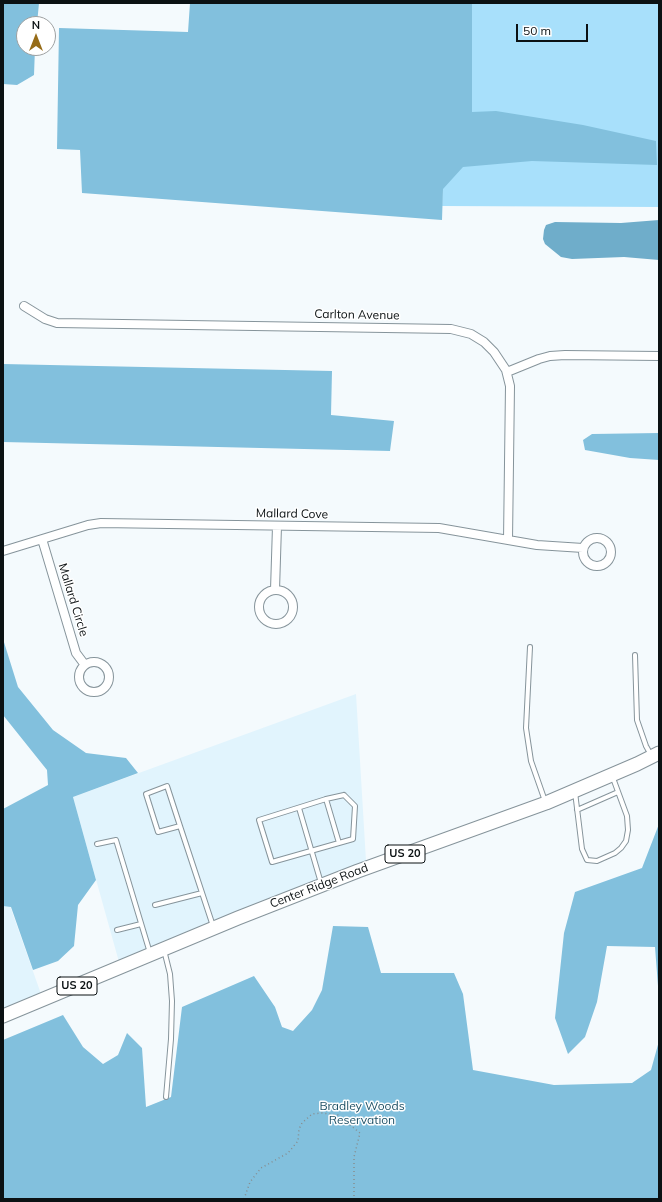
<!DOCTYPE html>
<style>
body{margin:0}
#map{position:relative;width:662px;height:1202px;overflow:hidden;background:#f4fafd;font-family:Mulish,sans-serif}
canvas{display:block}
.frame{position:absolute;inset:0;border:4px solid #0b1113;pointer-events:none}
.north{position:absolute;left:16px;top:16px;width:40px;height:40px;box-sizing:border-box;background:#fff;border:1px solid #9da0a1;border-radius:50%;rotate:0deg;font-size:11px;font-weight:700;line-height:16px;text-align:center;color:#0b1113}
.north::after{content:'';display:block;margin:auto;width:14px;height:18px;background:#966c18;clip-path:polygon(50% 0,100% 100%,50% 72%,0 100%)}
.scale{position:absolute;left:516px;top:24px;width:72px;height:18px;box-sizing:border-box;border:2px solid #0b1113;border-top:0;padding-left:5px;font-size:12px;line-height:14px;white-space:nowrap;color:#0b1113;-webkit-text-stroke:3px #fff;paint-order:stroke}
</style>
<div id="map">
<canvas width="662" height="1202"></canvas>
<div class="frame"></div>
<div class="north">N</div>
<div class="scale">50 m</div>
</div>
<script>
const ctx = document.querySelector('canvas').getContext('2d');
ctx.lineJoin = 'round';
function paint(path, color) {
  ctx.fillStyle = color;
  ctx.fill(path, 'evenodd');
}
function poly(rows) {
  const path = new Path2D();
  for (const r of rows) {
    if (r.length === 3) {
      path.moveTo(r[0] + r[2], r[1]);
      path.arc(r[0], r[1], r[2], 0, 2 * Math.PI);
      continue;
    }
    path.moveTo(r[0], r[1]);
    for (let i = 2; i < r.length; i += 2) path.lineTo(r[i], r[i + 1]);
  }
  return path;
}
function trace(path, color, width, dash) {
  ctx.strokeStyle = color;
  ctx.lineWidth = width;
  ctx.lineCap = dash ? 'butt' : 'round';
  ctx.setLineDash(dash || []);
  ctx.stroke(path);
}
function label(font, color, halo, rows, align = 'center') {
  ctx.font = font + ' Mulish,sans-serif';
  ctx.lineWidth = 3;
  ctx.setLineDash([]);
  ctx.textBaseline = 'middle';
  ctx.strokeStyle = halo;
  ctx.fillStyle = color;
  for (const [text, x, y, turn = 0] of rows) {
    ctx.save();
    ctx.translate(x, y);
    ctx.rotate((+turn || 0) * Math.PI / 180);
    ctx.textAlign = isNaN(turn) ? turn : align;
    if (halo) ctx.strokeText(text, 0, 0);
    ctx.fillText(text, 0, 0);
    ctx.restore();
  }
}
paint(poly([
 [356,694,366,861,119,962,73,797],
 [3,906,10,906,41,994,3,1011]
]), '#e1f4fd');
paint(poly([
 [450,3,659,3,659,207,442,206]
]), '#a8e0fb');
paint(poly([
 [3,3,39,3,37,24,24,24,24,48,35,48,34,75,17,85,3,84],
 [190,3,472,3,472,112,496,111,583,125,656,141,657,165,532,161,463,167,443,189,442,220,82,193,80,150,57,149,59,28,188,32],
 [3,364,332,371,331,415,394,421,390,451,3,442],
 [659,433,659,460,630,458,585,450,583,440,592,434],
 [3,639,18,687,53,730,86,753,126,758,138,773,73,797,96,880,78,905,74,946,58,961,33,970,11,907,3,906,3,809,48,785,47,770,3,715],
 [659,824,659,999,655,947,607,946,597,1002,585,1037,568,1054,555,1018,564,933,575,892,642,868],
 [333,926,368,927,381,973,454,973,463,994,473,1070,554,1085,632,1083,651,1070,659,1041,659,1199,3,1199,3,1040,63,1015,83,1047,103,1064,118,1055,127,1033,142,1048,146,1107,171,1097,182,1007,254,976,275,1007,282,1027,293,1031,312,1010,322,990]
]), '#82c0dd');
paint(poly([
 [659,220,659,260,624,257,572,259,561,257,545,244,543,239,544,230,546,225,555,222,621,223]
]), '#6fadca');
const lane = poly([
 [530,647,526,728,531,761,545,801],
 [635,655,637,720,646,746,651,755],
 [575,792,582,849,587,860,597,861,615,853,621,848,626,841,628,830,627,816,613,778],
 [344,795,355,806,353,839,272,862,259,820,326,799,344,795],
 [326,799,339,843],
 [299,808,321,883],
 [577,810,618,792],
 [180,826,158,832,146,794,167,786,180,826,213,926],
 [97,844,116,840,150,953],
 [155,905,202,893],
 [117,930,141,924],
 [164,950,170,974,172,1001,171,1039,166,1097]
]);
const street = poly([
 [24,306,45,319,57,323,451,329,471,334,484,342,494,352,506,370,510,386,508,540],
 [507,372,539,359,550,356,565,355,659,356],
 [597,552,14],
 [42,539,76,653,85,665],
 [3,551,88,525,101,523,439,528,537,545,583,548],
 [276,607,17],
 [275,590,277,526],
 [94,677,15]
]);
const primary = poly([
 [3,1016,238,918,358,871,546,803,637,764,659,753]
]);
trace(lane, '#86949b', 6);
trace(street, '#86949b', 10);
trace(primary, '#86949b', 15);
trace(poly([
 [244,1199,250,1182,261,1168,288,1153,298,1141,299,1129,302,1123,312,1114,322,1113,338,1115,360,1133,354,1157,354,1199]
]), '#878d8f', 1.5, [1, 3]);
trace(lane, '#fff', 4);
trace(street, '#fff', 8);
trace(primary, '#fff', 13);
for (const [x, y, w] of [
 [405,854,40],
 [77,986,40]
]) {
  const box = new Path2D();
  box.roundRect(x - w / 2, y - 9, w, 18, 3);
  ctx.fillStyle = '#fff';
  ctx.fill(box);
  trace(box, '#0b1113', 1);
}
label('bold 11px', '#0b1113', null, [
 ["US 20",405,854],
 ["US 20",77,986]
]);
label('12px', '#0b1113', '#fff', [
 ["Carlton Avenue",357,315,1],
 ["Mallard Cove",292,514,1],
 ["Mallard Circle",73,600,73],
 ["Center Ridge Road",319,886,-21]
]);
label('12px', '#1f5166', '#fff', [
 ["Bradley Woods",362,1106],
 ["Reservation",362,1120]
]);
</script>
